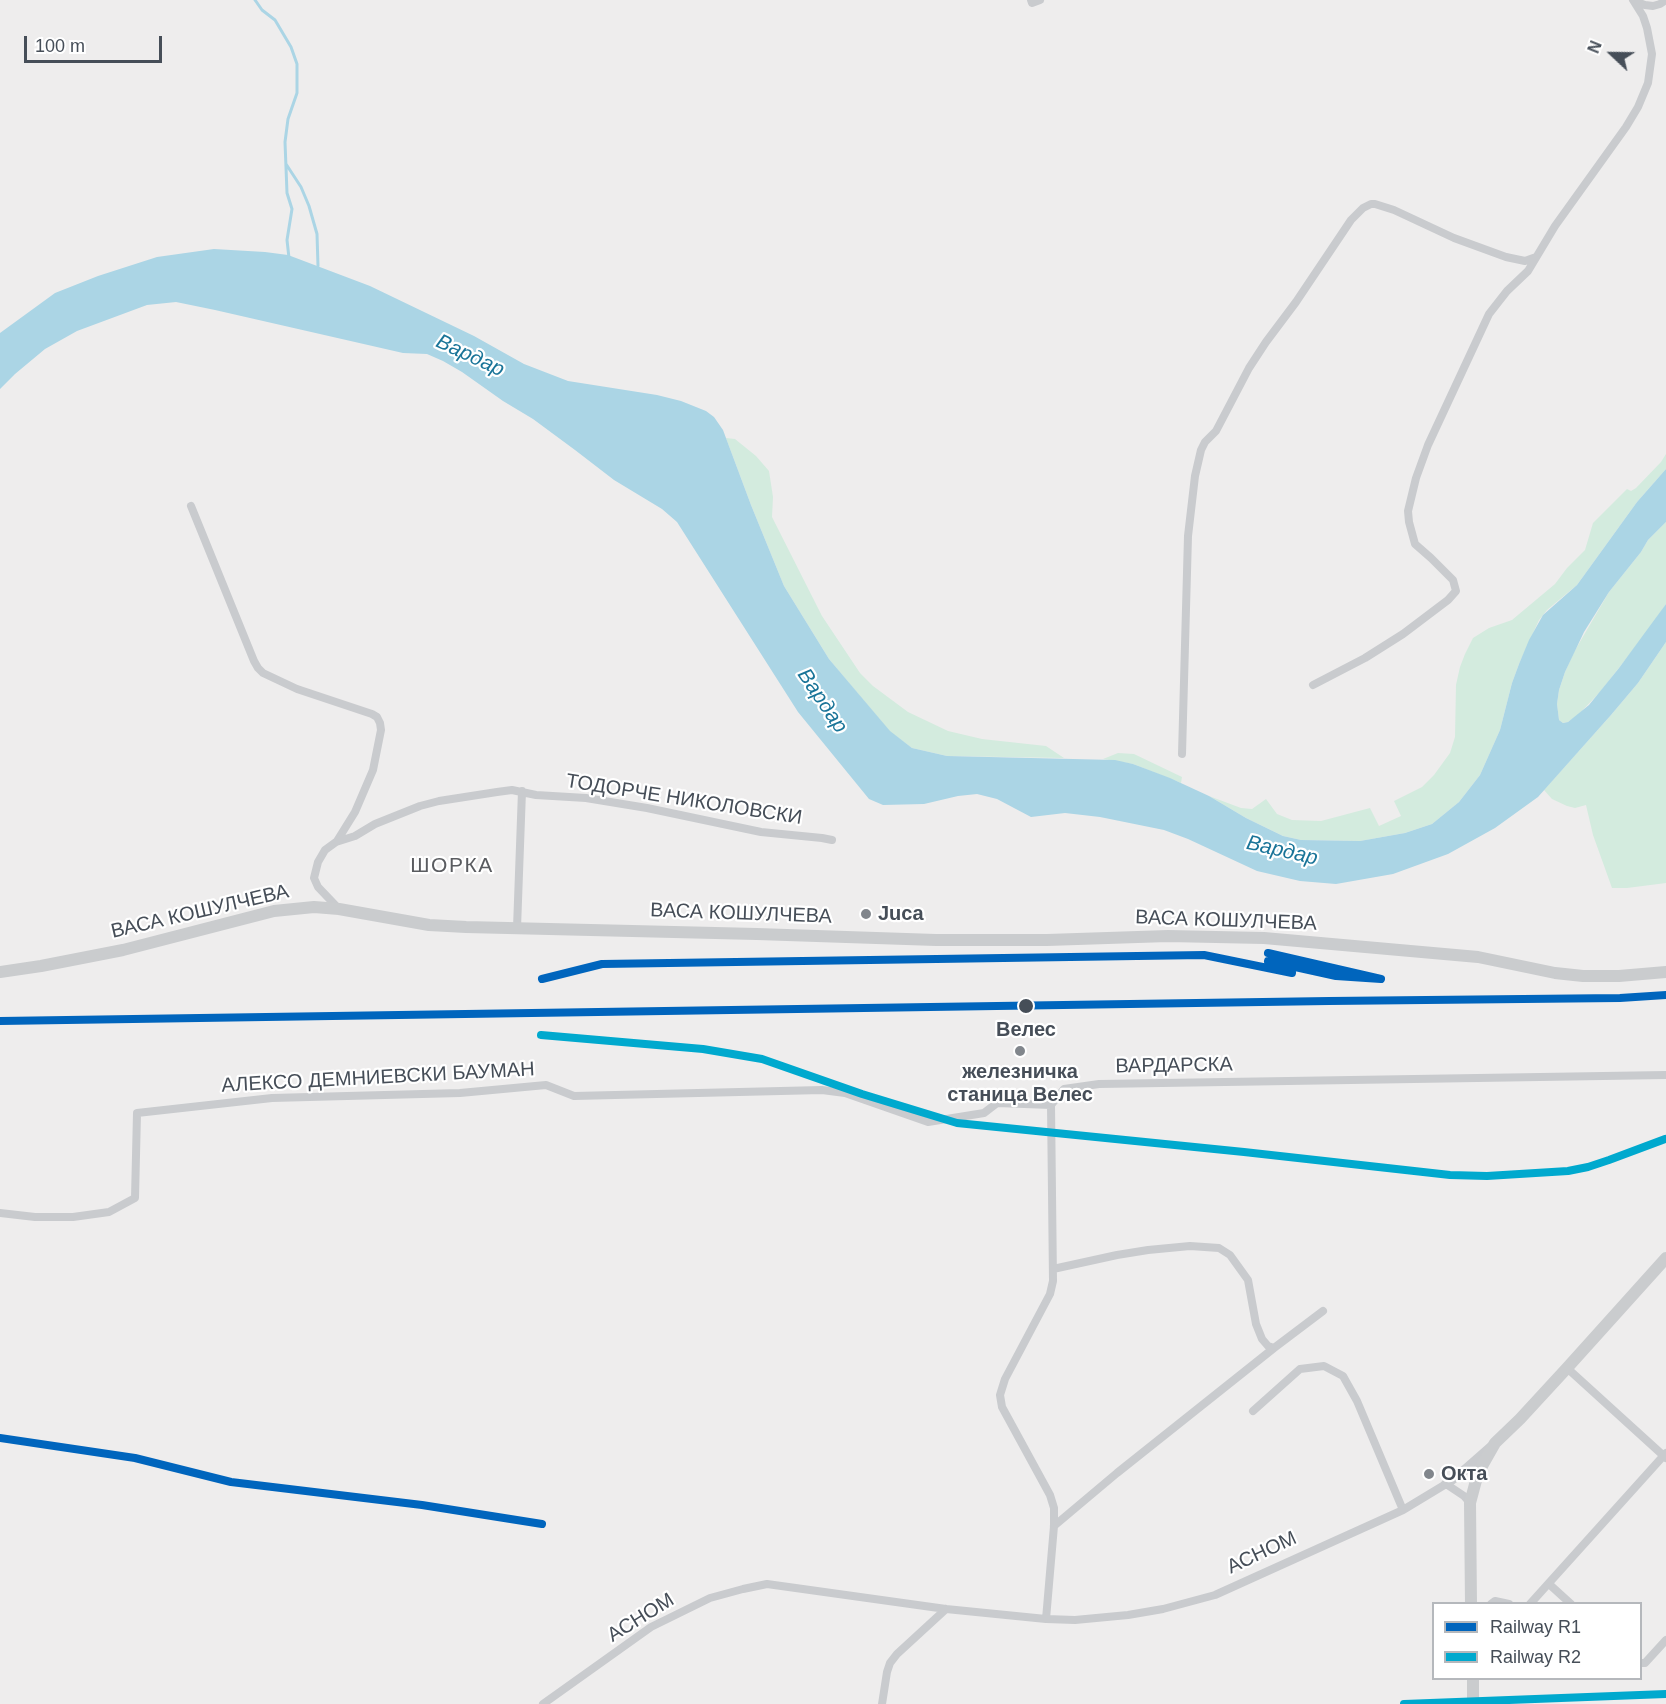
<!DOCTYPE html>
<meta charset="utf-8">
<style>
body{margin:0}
#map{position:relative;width:1666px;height:1704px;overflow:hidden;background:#eeeded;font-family:Helvetica,sans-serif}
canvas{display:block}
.legend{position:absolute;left:1432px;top:1602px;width:210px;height:78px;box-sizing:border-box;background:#fff;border:2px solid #b5b8bc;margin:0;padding:8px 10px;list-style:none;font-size:18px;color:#464e58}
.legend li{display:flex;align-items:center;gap:12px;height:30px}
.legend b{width:30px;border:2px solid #b5b8bc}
.north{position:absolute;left:1582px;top:24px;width:60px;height:60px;-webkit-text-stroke:4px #fff;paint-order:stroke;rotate:292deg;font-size:16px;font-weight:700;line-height:24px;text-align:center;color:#464e58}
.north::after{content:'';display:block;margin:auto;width:21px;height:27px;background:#464e58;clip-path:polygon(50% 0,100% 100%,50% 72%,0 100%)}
.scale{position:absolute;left:24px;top:36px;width:138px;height:27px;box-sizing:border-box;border:3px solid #464e58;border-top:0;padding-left:8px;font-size:18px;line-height:21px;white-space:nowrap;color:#464e58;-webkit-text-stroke:4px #fff;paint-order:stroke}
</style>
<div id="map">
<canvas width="1666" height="1704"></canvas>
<ul class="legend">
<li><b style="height:8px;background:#0065bd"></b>Railway R1</li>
<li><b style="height:8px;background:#00a9ce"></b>Railway R2</li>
</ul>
<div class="north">N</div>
<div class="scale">100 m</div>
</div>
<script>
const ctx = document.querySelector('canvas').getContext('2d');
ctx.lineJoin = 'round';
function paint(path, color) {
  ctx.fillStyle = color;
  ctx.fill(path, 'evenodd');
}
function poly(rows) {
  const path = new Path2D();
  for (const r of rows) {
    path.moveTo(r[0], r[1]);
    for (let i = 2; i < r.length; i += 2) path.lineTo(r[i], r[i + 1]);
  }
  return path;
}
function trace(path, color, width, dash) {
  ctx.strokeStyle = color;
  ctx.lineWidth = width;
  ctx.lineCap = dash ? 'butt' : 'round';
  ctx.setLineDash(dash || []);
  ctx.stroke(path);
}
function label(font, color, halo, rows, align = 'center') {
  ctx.font = font + ' Helvetica,sans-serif';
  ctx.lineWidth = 4.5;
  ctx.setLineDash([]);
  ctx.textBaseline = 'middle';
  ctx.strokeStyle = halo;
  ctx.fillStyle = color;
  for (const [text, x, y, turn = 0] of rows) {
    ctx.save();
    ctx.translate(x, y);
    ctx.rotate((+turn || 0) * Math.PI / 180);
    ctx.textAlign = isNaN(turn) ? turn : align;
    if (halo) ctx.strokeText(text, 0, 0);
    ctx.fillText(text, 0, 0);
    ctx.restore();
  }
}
paint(poly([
 [726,438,735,439,756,456,769,471,773,497,772,517,822,616,860,673,873,686,908,712,948,731,982,739,1046,746,1064,758,947,756,912,748,890,732,829,659,784,586,751,505],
 [1666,454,1666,469,1637,502,1577,585,1547,610,1539,620,1519,664,1512,683,1500,730,1480,775,1459,802,1432,824,1405,833,1360,841,1301,840,1283,836,1246,818,1209,796,1241,808,1252,809,1266,799,1277,814,1292,820,1321,821,1370,808,1379,826,1401,816,1394,801,1422,787,1434,775,1450,753,1455,737,1456,685,1460,667,1465,654,1473,638,1489,628,1512,620,1555,584,1567,568,1585,550,1593,523,1627,489,1631,491,1636,488,1661,462],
 [1666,522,1666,604,1651,627,1600,692,1578,715,1568,722,1563,723,1559,720,1557,704,1559,690,1565,672,1574,652,1609,592,1641,552,1648,540],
 [1666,642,1666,883,1627,888,1612,888,1593,835,1586,805,1575,808,1567,806,1552,799,1544,790,1611,715,1638,683],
 [1118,753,1134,754,1182,777,1181,783,1133,764,1103,759]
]), '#d3ebde');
paint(poly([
 [214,249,265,252,288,255,370,286,474,336,524,364,568,381,657,395,681,401,706,411,714,417,723,430,751,505,784,586,829,659,890,731,912,748,947,756,1115,760,1133,764,1170,778,1209,796,1246,818,1283,836,1301,840,1360,841,1405,833,1432,824,1459,802,1480,775,1500,730,1512,683,1519,664,1529,640,1543,615,1577,585,1637,502,1666,469,1666,522,1648,540,1641,552,1609,592,1584,632,1565,672,1559,690,1557,704,1559,720,1563,723,1568,722,1589,705,1619,668,1666,604,1666,642,1638,683,1611,715,1538,797,1495,828,1448,854,1393,874,1336,884,1300,881,1257,871,1188,839,1164,830,1100,817,1065,813,1031,817,997,799,977,794,958,796,924,804,883,805,869,799,798,712,677,522,662,509,614,480,575,450,533,419,503,401,462,372,443,361,427,354,403,353,215,310,176,302,147,305,77,331,45,349,15,374,0,389,0,333,55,293,98,276,157,257]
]), '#abd5e5');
trace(poly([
 [255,0,262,10,275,20,291,47,297,64,297,93,288,119,285,142,287,193,292,209,287,240,289,258],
 [286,164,301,187,309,206,317,234,318,266]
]), '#abd5e5', 3);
trace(poly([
 [1031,0,1032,3,1040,0],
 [1634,1,1645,5,1653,6,1660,4,1666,0],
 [191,506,254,661,258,668,263,673,297,689,372,714,377,717,380,723,381,730,373,770,355,812,337,841],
 [1313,685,1365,658,1403,634,1448,600,1456,591,1453,580,1431,558,1415,544,1409,522,1408,511,1416,478,1428,445,1489,314,1507,291,1528,271,1555,226,1626,127,1638,107,1648,83,1652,54,1647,28,1643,16,1633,0],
 [1182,754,1188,536,1195,476,1201,450,1205,442,1216,431,1249,368,1266,342,1296,302,1351,220,1363,208,1371,204,1375,204,1394,210,1454,238,1506,257,1525,261,1536,257],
 [339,909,318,887,314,878,318,862,325,850,336,842,355,836,375,824,420,806,439,801,497,792,512,790,536,795,586,798,647,808,761,832,822,838,832,840],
 [517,928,522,791],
 [0,1213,35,1217,73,1217,109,1212,135,1198,137,1113,272,1098,460,1093,546,1085,574,1096,822,1090,845,1093,928,1122,984,1113,997,1103,1051,1105],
 [1053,1269,1117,1255,1148,1250,1190,1246,1219,1248,1230,1255,1248,1280,1256,1324,1262,1339,1268,1346,1274,1348,1323,1311],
 [1567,1368,1666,1458],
 [1253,1411,1300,1369,1324,1366,1343,1376,1357,1401,1403,1510],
 [1054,1526,1117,1473,1274,1348],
 [1549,1584,1571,1604],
 [1491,1604,1495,1601,1509,1604],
 [1530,1604,1666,1453],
 [1046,1619,1054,1526,1054,1508,1050,1495,1002,1407,1000,1395,1005,1379,1050,1294,1053,1281,1051,1105,1064,1089,1099,1084,1666,1075],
 [1640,1663,1645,1663,1666,1640],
 [543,1704,651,1627,710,1598,743,1589,767,1584,946,1609,1046,1619,1075,1620,1128,1615,1163,1609,1215,1595,1403,1510,1446,1484,1464,1496,1470,1503],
 [882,1704,887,1672,890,1663,897,1654,946,1609]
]), '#c9cbce', 8);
trace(poly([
 [1446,1484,1466,1469,1491,1447]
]), '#c9cbce', 10);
trace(poly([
 [0,972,41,966,123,950,274,911,314,907,339,909,429,925,466,927,757,934,936,940,1047,940,1168,936,1264,938,1478,957,1555,973,1583,976,1619,976,1666,972],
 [1471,1604,1470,1503,1478,1473,1495,1443,1520,1419,1567,1368,1666,1258],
 [1473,1678,1473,1704]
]), '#caccce', 12);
trace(poly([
 [1268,953,1381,979,1336,976,1268,961],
 [542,979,602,964,1204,955,1292,973],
 [0,1021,1329,1001,1620,998,1666,995],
 [0,1438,135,1458,231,1482,422,1505,542,1524]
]), '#0065bd', 8);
trace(poly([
 [541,1035,703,1049,762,1059,862,1094,957,1123,1244,1152,1450,1175,1487,1176,1568,1171,1588,1167,1609,1160,1665,1139],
 [1404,1704,1666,1694]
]), '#00a9ce', 8);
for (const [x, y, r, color] of [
 [866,914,6,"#81868c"],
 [1026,1006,8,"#464e58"],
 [1020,1051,6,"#81868c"],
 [1429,1474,6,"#81868c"]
]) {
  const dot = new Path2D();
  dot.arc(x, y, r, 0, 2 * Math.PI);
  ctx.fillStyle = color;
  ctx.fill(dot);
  trace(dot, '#fff', 2);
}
label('20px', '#464e58', '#fff', [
 ["ТОДОРЧЕ НИКОЛОВСКИ",684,800,9],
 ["ВАСА КОШУЛЧЕВА",200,912,-13],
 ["ВАСА КОШУЛЧЕВА",741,914,2],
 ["ВАСА КОШУЛЧЕВА",1226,921,2],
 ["ВАРДАРСКА",1174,1066,-1],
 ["АЛЕКСО ДЕМНИЕВСКИ БАУМАН",378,1078,-3],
 ["АСНОМ",1262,1553,-25],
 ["АСНОМ",641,1618,-32]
]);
label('bold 20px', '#464e58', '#fff', [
 ["Juca",878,914],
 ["железничка",1020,1072,"center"],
 ["станица Велес",1020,1095,"center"],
 ["Окта",1441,1474]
], 'left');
label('bold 20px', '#464e58', '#fff', [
 ["Велес",1026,1030]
]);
label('italic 21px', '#197498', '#fff', [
 ["Вардар",470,356,25],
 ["Вардар",822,701,56],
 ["Вардар",1282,851,13]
]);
ctx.letterSpacing = '1.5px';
label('21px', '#5a5c60', '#fff', [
 ["ШОРКА",452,866]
]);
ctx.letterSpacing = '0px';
</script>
